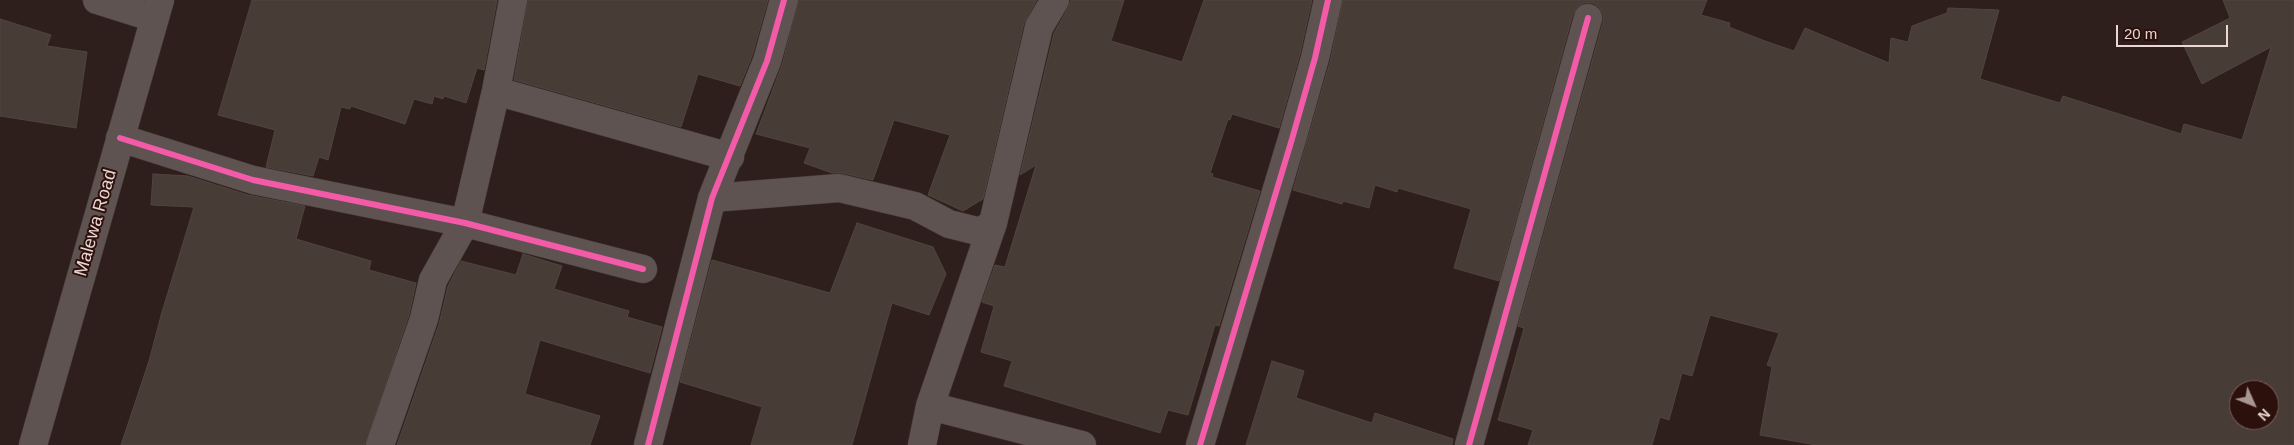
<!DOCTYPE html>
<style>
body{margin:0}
#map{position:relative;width:2294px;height:445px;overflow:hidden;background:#2e1f1d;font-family:Helvetica,sans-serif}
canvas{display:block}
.north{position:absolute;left:2229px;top:380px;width:50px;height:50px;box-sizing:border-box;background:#2c100c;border:1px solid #785f5b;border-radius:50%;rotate:134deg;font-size:14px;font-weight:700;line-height:20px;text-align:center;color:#ead6d2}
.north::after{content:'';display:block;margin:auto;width:18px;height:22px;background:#a89693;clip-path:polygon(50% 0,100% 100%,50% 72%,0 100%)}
.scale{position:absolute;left:2116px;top:25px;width:112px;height:22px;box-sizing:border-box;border:2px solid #ead6d2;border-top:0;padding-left:6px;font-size:15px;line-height:18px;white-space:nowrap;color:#ead6d2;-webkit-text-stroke:4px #2c100c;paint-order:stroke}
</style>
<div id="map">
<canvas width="2294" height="445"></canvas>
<div class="north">N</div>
<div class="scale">20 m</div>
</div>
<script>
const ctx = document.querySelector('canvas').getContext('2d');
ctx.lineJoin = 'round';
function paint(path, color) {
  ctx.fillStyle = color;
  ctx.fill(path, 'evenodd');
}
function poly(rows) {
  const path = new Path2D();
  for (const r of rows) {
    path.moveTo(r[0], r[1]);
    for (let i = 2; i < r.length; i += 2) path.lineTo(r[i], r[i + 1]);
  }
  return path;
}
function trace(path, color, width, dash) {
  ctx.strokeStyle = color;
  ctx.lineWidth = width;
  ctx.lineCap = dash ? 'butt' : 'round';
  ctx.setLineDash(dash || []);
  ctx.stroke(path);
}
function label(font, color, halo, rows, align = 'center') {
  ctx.font = font + ' Helvetica,sans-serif';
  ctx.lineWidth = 4;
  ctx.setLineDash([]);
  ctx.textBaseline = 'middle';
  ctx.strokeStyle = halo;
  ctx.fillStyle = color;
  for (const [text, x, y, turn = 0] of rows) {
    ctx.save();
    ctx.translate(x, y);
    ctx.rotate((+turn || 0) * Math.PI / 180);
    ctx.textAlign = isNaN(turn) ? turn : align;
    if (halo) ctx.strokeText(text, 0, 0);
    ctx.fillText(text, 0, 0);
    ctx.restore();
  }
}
const building = poly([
 [252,0,497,0,484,70,477,68,466,103,444,96,443,99,434,96,432,104,414,99,405,124,351,106,350,109,341,107,328,160,319,157,313,176,266,167,275,130,218,115,252,0],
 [528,0,768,0,752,56,740,86,698,74,681,127,514,80,528,0],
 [799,0,1037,0,1024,23,983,199,963,211,928,195,950,135,894,120,873,180,842,173,832,173,804,163,810,148,756,134,782,65,799,0],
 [1071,0,1124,0,1111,41,1182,62,1204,0,1312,0,1300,54,1279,128,1232,114,1230,120,1228,119,1210,173,1213,174,1212,177,1260,191,1219,326,1215,325,1188,415,1168,410,1160,433,1004,386,1012,361,981,352,994,306,982,302,995,265,1005,267,1036,165,1020,175,1054,33,1068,8,1071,0],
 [1343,0,1707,0,1701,15,1730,23,1729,27,1765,41,1794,51,1805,28,1889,63,1891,38,1908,42,1912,26,1947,13,1948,8,1999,10,1980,79,2060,103,2063,96,2181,134,2184,124,2242,140,2271,47,2202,84,2182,42,2230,18,2223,0,2294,0,2294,445,1816,445,1760,435,1772,367,1767,365,1779,333,1710,315,1692,376,1682,373,1669,420,1660,417,1652,445,1528,445,1533,430,1498,420,1524,328,1518,326,1603,22,1603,14,1599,7,1593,3,1585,3,1577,7,1573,14,1499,281,1454,268,1471,209,1398,188,1397,192,1375,185,1369,208,1343,201,1342,204,1293,190,1330,62,1343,0],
 [2239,390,2269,390,2269,420,2239,420,2239,390],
 [0,19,51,35,47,46,87,52,76,128,0,116,0,19],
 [153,174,188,176,248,195,305,206,296,239,371,261,369,270,416,283,409,315,365,445,121,445,149,361,162,312,194,207,151,205,153,174],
 [857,223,933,247,946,274,929,315,892,303,852,445,751,445,762,407,680,382,712,260,830,293,857,223],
 [523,254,562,266,554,289,629,311,627,317,662,327,650,373,540,340,525,394,600,416,590,445,397,445,439,324,448,286,461,261,516,275,523,254],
 [1272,361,1304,371,1296,398,1372,423,1375,413,1453,439,1452,445,1246,445,1272,361]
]);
paint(building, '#483c37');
trace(building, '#50453f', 1);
const minor = poly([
 [97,0,154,18],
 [496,91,730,157],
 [120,138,253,180,465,223,643,269],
 [712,198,839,188,915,206,949,224,981,232,993,223],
 [930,406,993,223,1039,27,1055,0],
 [380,445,424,319,433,280,465,223,496,91,513,0],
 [648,445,712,198,767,61,784,0],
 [922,445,930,406,1082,445],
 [1200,445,1292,139,1315,58,1328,0],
 [1469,445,1588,18]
]);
const tertiary = poly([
 [33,445,160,0]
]);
trace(minor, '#483b39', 29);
trace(tertiary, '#483b39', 29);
trace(minor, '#5f5352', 28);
trace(tertiary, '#5f5352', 28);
trace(poly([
 [120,138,253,180,465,223,643,269],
 [648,445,712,198,767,61,784,0],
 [1200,445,1292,139,1315,58,1328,0],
 [1469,445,1588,18]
]), '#f35aa7', 6);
label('18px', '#ead6d2', '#2c100c', [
 ["Malewa Road",96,223,-74]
]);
</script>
